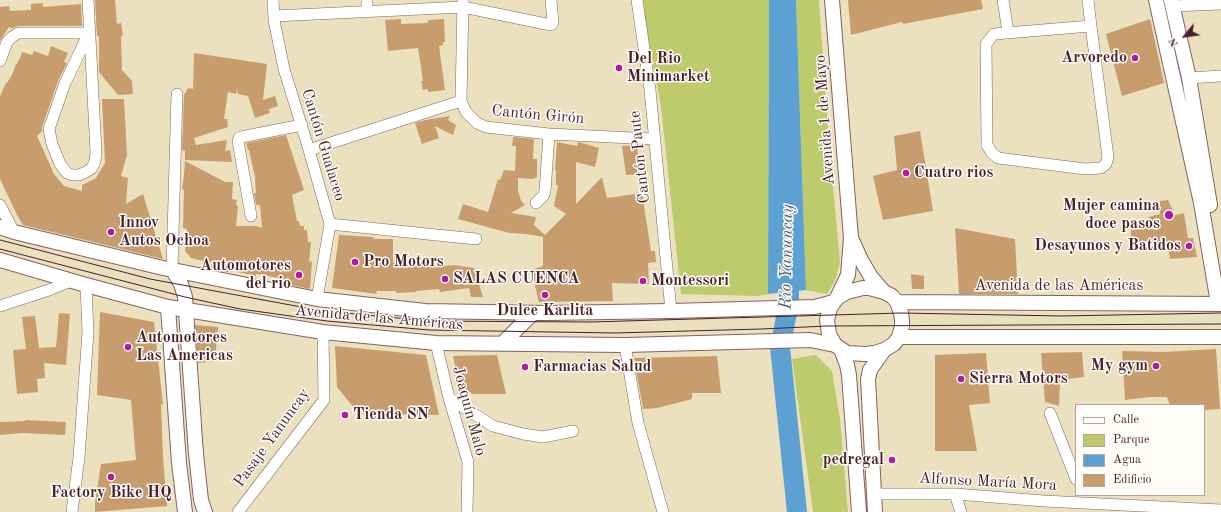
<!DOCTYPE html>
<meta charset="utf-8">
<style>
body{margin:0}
#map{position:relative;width:1221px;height:512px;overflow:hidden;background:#ebe1bf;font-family:"Old Standard TT",serif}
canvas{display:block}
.legend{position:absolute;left:1075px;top:404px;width:130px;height:92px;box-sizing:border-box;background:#fdfcf7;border:1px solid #b5a4a5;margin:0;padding:5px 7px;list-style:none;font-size:12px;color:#4a1f2b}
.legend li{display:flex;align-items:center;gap:8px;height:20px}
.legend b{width:20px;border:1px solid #b5a4a5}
.north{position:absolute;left:1165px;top:16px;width:40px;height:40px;-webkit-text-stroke:3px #fdfcf7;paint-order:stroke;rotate:241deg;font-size:11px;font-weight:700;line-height:16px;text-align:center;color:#4a1f2b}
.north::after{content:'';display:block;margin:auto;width:14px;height:18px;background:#4a1f2b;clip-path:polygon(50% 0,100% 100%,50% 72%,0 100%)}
</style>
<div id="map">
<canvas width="1221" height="512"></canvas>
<ul class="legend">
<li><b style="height:5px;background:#fff"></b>Calle</li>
<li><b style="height:11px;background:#becb6c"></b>Parque</li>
<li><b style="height:11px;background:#5ca1d1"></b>Agua</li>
<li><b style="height:11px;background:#c79d6d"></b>Edificio</li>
</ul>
<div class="north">N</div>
</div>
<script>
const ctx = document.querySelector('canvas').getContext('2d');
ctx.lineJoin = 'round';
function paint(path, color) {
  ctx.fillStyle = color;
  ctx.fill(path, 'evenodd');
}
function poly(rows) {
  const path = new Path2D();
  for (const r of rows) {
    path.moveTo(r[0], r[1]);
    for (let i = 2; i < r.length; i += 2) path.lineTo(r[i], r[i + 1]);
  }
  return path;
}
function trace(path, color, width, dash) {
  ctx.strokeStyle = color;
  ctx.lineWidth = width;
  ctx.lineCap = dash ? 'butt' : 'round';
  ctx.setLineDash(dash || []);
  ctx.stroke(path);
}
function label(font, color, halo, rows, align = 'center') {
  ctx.font = font + ' "Old Standard TT",serif';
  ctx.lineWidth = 3;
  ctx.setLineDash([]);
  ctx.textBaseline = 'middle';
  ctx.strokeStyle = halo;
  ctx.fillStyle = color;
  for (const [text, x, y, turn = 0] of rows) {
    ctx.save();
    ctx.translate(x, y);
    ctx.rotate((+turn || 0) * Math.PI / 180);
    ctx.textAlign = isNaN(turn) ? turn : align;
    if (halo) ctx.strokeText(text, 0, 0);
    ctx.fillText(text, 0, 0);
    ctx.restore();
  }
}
paint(poly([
 [643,0,769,0,768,294,758,296,681,294,661,107,646,27],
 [796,0,819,0,828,130,840,263,835,281,827,294,806,290],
 [816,355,832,371,840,419,848,512,813,512,792,359]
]), '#becb6c');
paint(poly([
 [769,0,796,0,806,290,768,294]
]), '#5ca1d1');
trace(poly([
 [789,266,789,303,780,347,797,512]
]), '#5ca1d1', 20);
paint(poly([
 [95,0,115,0,117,24,121,23,123,36,121,36,122,70,132,81,133,94,118,95,99,72,99,36,97,36],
 [848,0,981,0,983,9,903,24,902,22,851,35],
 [43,3,43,7,81,4,82,26,18,26,12,28,9,27,0,41,0,7,9,6,10,11,31,10,31,4],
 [401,19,401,24,428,23,428,20,444,19,445,42,443,42,443,45,439,46,445,90,428,92,428,89,423,90,421,81,423,81,418,48,388,51,385,20],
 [1150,19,1164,83,1122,96,1106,34],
 [51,46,68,53,64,62,67,63,58,81,42,127,42,131,37,136,54,174,64,186,82,191,82,185,96,178,105,163,102,99,124,99,127,155,121,176,128,178,126,204,143,194,163,259,23,225,17,215,0,179,0,96,6,83,7,83,12,75,16,64,17,64,19,59,20,59,22,52,32,55,34,51,48,56],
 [194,53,267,64,263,100,275,96,278,106,269,109,270,113,255,118,248,96,238,94,237,89,236,94,228,92,224,119,227,119,228,127,194,138,196,145,227,140,225,151,230,150,232,162,185,160,185,151,182,150,184,95,188,88,193,89],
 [450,116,448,120,456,125,453,135,435,126,439,138,422,144,415,123,425,120],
 [920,131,933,211,883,220,873,176,897,170,894,136],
 [286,135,304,190,292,195,297,221,299,221,300,226,304,226,304,230,307,230,308,242,311,242,309,262,312,261,310,289,287,284,287,280,264,275,256,274,256,276,229,270,228,272,211,269,212,263,191,258,185,251,187,229,183,228,184,190,182,189,184,175,185,161,225,182,233,182,232,199,237,200,236,205,238,206,236,226,256,226,262,228,260,205,256,205,254,193,256,193,255,177,249,150,248,150,246,143],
 [513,137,534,139,533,159,537,159,537,177,533,179,518,178,518,190,521,201,525,205,511,213,536,217,534,225,545,235,566,214,554,206,558,185,556,185,556,170,555,170,557,142,577,146,578,142,582,143,599,148,595,167,576,162,576,204,602,177,607,198,642,193,651,251,655,251,656,262,648,263,649,284,612,283,613,301,539,302,531,270,543,266,543,237,527,234,509,233,458,219,463,204,488,212,498,179,500,180,504,170,515,171,516,146,512,146],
 [637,145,640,174,626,175,622,146],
 [1168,200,1175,215,1184,213,1188,238,1193,238,1197,257,1170,259,1167,241,1131,246,1131,230,1150,226,1149,217,1160,214,1160,201],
 [955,228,1015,239,1018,294,959,294],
 [339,235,373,237,374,239,393,239,393,263,435,261,435,267,454,265,474,268,483,297,471,297,469,288,440,292,439,289,416,291,416,292,396,293,396,291,376,291,377,294,332,288],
 [911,274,924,276,924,289,912,289],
 [100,312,154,322,163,405,161,404,163,457,167,506,95,512,95,503,101,464,136,460,131,400,97,395],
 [59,313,70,314,66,365,44,363,45,378,37,379,38,392,17,394,13,350,26,349,22,317,35,316,39,348,56,347],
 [195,325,218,327,215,361,198,363],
 [335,346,426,355,439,415,359,414,337,387],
 [1216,349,1220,409,1204,410,1204,405,1170,405,1167,397,1150,397,1125,400,1122,351,1164,352],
 [1082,352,1084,377,1060,380,1059,406,1045,402,1041,353],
 [986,353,990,403,969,405,977,451,935,451,935,355],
 [497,355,506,394,473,394,459,385,453,356],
 [717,356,721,393,692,393,692,399,657,408,643,409,634,358],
 [25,420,66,422,65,435,22,433,0,435,0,422,25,421]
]), '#c79d6d');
const minor = poly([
 [88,0,96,152,95,161,92,168,86,172,79,175,72,175,67,173,60,164,52,144,49,129,65,83,89,33],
 [273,0,274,20,284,69,309,150,330,224,317,299],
 [463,0,461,101,466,112,477,123,486,127,549,134,654,139],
 [637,0,650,90,671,311],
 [1003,0,1008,32],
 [1088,0,1091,26,1108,157,1106,164,1101,168,1085,169,998,158,992,153,987,145,986,44,994,34,1091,26],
 [1172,6,1221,4],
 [367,12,367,0],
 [274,16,463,7,551,25,553,23,551,0],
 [0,61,7,42,12,37,18,33,89,33],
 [1189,78,1221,76],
 [309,150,461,101],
 [536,203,543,196,545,192,549,134],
 [0,205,14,232],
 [251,216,238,141,239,138,241,137,302,125],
 [330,224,476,239],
 [172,269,177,94],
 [0,306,49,290,71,281],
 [436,343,449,398,468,462,467,512],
 [625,345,638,423,663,512],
 [449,398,493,426,523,434,543,437,573,431],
 [1050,413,1076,479],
 [874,494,955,494,1044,501,1221,510],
 [955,494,961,512],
 [72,512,79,457,88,332,86,285],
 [238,512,324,400,323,332]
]);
const major = poly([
 [832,0,851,238,848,275,837,298],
 [1156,0,1201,203,1218,303],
 [1171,0,1189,78,1210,205],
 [0,227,14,232,163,268,317,299,425,311,547,313,671,311,815,307,833,302],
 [852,240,861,260,871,277,884,292],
 [0,260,86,285,168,307,323,332,436,343,625,345,810,340,835,345,847,353,865,354,875,353,884,350,894,344,899,337,902,326,902,320,901,313,897,302,892,296,884,292,869,288,863,288,847,292,837,298,830,308,827,320,829,334,835,345],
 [172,269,181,284,185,297,196,454,201,500,205,512],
 [897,302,1221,304],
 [168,307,179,463,185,512],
 [899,337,1221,337],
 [502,344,533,313],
 [841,349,847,365,849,375,859,512],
 [875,512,868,379,870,370,884,350]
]);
trace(minor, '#82635f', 12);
trace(major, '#82635f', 16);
trace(minor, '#fff', 11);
trace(major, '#fff', 14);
trace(poly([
 [0,240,150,279,323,311,430,321,590,322,901,313,1061,316,1221,313],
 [0,249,185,297,240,309,327,321,429,330,615,333,761,329,827,326,1221,324]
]), '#4a1f2b', 1);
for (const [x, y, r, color] of [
 [1135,58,4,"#b5179e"],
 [619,68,4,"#b5179e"],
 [906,173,4,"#b5179e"],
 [1169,215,5,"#b5179e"],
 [111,232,4,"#b5179e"],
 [1189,246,4,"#b5179e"],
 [355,262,4,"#b5179e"],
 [299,275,4,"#b5179e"],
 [445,279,4,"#b5179e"],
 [643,281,4,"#b5179e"],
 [545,295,4,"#b5179e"],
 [128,347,4,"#b5179e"],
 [1156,366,4,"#b5179e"],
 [525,367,4,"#b5179e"],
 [961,379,4,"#b5179e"],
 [345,415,4,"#b5179e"],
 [892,460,4,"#b5179e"],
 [111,477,4,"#b5179e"]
]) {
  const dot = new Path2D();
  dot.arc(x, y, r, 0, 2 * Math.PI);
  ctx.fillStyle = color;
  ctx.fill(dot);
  trace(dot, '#fdfcf7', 1.5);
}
label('bold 16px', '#4a1f2b', '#fdfcf7', [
 ["Arvoredo",1127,58,"right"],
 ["Del Rio",627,59],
 ["Minimarket",627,77],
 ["Cuatro rios",914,173],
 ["Mujer camina",1160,206,"right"],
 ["doce pasos",1160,224,"right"],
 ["Innov",119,223],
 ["Autos Ochoa",119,241],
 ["Desayunos y Batidos",1181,246,"right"],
 ["Pro Motors",363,262],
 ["Automotores",291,266,"right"],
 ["del rio",291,284,"right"],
 ["SALAS CUENCA",453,279],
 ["Montessori",651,281],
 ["Dulce Karlita",545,311,"center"],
 ["Automotores",136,338],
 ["Las Americas",136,356],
 ["My gym",1148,366,"right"],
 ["Farmacias Salud",533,367],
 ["Sierra Motors",969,379],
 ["Tienda SN",353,415],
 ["pedregal",884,460,"right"],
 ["Factory Bike HQ",111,493,"center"]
], 'left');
label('16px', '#4a1f2b', '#fdfcf7', [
 ["Cantón Girón",538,115,5],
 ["Avenida 1 de Mayo",825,120,-94],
 ["Cantón Gualaceo",323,145,73],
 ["Cantón Paute",640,157,-96],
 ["Avenida de las Américas",1059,286],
 ["Avenida de las Américas",379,318,5],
 ["Joaquín Malo",469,411,75],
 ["Pasaje Yanuncay",272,438,-54],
 ["Alfonso María Mora",988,482,3]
]);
label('italic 17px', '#525a76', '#fdfcf7', [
 ["Río Yanuncay",787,257,-89]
]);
</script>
